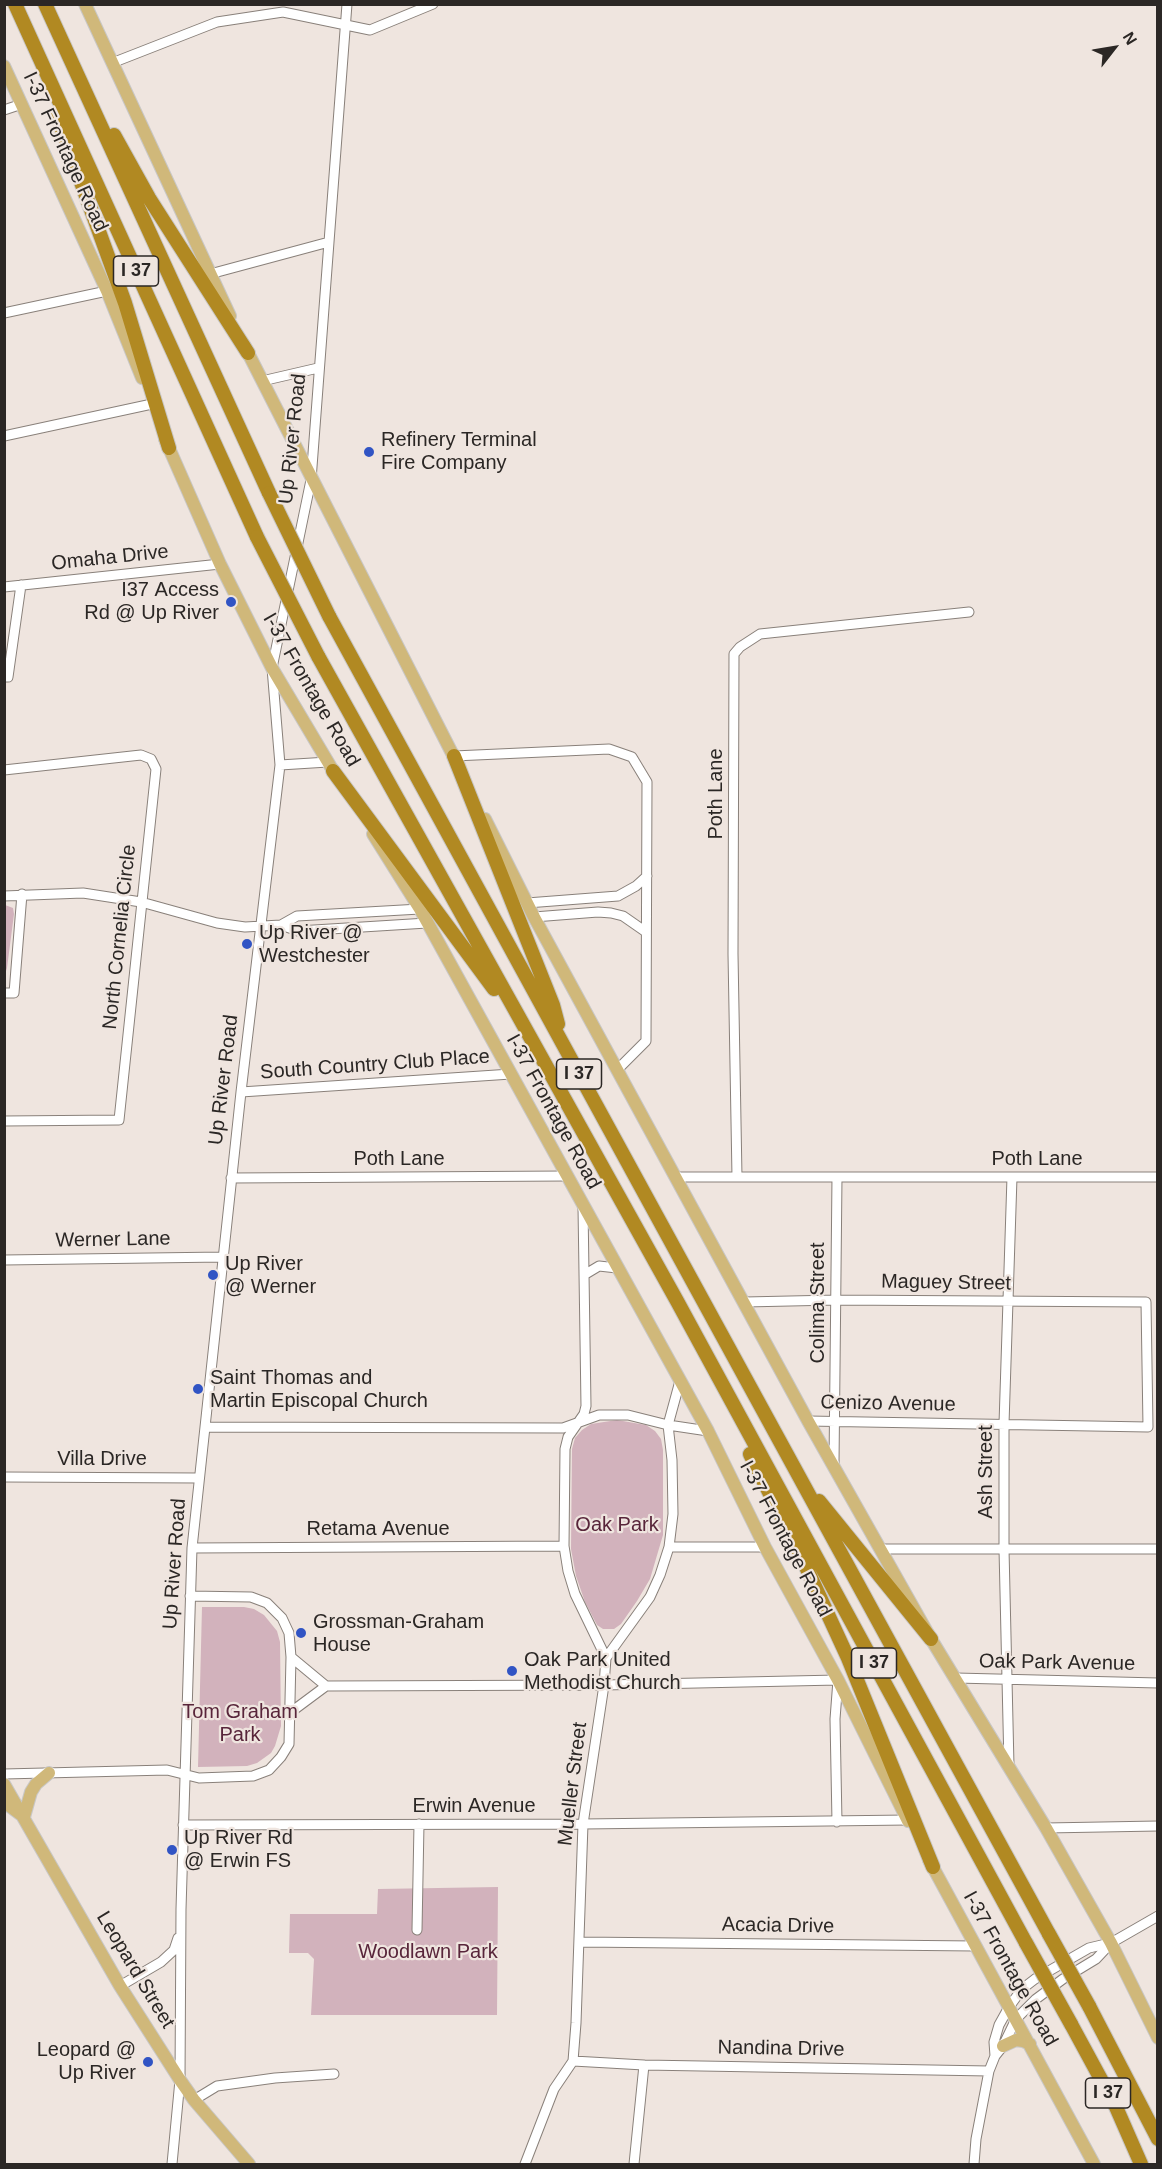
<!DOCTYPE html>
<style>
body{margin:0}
#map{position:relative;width:1162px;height:2169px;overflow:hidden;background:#efe5df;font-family:Helvetica,sans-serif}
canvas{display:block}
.frame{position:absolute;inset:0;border:6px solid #2b2725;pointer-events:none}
.north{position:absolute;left:1084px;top:18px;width:60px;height:60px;-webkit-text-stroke:4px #efe5df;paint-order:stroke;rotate:59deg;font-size:16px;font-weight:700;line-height:24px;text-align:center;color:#2b2725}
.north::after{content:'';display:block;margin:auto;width:21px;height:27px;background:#2b2725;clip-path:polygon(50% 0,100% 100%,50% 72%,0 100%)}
</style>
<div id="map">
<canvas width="1162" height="2169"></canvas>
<div class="frame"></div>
<div class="north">N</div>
</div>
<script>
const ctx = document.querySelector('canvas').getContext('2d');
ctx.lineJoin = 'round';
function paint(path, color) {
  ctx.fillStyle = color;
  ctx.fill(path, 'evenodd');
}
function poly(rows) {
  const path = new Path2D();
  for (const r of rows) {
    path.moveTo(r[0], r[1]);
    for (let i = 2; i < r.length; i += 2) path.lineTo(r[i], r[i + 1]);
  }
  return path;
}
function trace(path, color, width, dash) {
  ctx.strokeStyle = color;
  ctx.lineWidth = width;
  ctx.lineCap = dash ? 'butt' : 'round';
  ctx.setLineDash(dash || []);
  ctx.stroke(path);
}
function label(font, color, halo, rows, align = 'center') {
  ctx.font = font + ' Helvetica,sans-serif';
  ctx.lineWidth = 4.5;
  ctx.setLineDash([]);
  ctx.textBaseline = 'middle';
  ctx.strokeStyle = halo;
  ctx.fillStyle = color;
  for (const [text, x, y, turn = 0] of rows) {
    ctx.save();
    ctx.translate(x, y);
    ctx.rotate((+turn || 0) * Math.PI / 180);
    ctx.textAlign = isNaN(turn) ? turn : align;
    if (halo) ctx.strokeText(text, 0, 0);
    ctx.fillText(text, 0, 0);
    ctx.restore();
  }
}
paint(poly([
 [5,905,13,908,14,914,7,968,5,974],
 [617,1420,646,1425,655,1431,661,1439,663,1450,663,1535,650,1579,637,1601,621,1624,614,1629,603,1629,597,1625,585,1602,576,1576,571,1549,572,1449,575,1438,582,1430,591,1424],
 [202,1607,244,1607,254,1609,264,1615,277,1631,280,1642,281,1726,275,1746,271,1753,257,1763,247,1766,198,1767],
 [498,1887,497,2015,311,2015,314,1959,308,1953,289,1953,290,1914,377,1914,378,1889]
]), '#d2b2bc');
const minor = poly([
 [112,63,217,22,283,12,370,30,433,4],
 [4,110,22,104],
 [210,274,329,242],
 [4,313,107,291],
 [262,381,318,368],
 [4,436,152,404],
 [4,587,220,564],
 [4,677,8,677,21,585],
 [454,756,609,749,632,757,647,782,646,1041,617,1070],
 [280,765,328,762],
 [4,770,141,755,151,759,156,769,119,1120,4,1121],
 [4,896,83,893,141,902,217,923,245,927,281,925,298,931,427,923],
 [527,903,618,896,636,886,647,876],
 [534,917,598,912,611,913,623,916,646,932],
 [281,925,297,916,420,909],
 [4,993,14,993,22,894],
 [241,1092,511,1074],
 [675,1177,1158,1177],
 [737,1177,733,954,734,654,740,647,760,634,969,612],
 [231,1178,567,1176],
 [583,1207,586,1406,584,1414,568,1437,565,1449,564,1546,568,1571,575,1594,606,1658],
 [4,1260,223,1257],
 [584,1275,599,1266,617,1268],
 [745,1302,835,1300,1146,1302,1148,1427,808,1421],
 [205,1427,563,1428,599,1415,628,1415,668,1425,708,1431],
 [834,1464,837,1177],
 [4,1477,199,1478],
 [669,1547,765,1547],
 [192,1548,564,1546],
 [881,1549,1158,1549],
 [291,1657,326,1686,604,1685,838,1680,835,1719,837,1822],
 [956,1678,1158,1683],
 [291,1712,326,1686],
 [1009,1766,1004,1549,1004,1424,1012,1177],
 [4,1774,167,1770,199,1778,253,1776,269,1770,281,1757,289,1744,291,1657,289,1633,282,1618,267,1603,251,1597,190,1596],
 [183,1825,583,1824,908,1820],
 [1046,1828,1158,1826],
 [417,1930,419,1824],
 [580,1942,975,1946],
 [120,1986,161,1962,174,1950,178,1938],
 [995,2056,994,2042,999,2025,1009,2007,1022,1989,1035,1979,1089,1948,1110,1943],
 [573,2061,644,2065,989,2071],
 [194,2100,217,2086,275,2078,334,2074],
 [172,2164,180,2080,181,1909,192,1548,241,1092,280,765,272,668,311,480,347,4],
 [525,2164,554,2089,573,2061,576,2023,583,1824,604,1685,606,1658,650,1597,660,1575,669,1547,673,1514,672,1460,668,1425,680,1381],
 [634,2164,644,2065],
 [974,2164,976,2139,989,2071,995,2056,1003,2046,1016,2019,1036,1999,1063,1979,1096,1959,1111,1943,1158,1916]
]);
const major = poly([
 [85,4,230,316],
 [4,66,107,291,142,378],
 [244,345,457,763],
 [165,439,220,564,272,668,338,779],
 [485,819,534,917,808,1421,931,1639,1046,1828,1111,1943,1158,2038],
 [373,834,420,909,708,1431,765,1547,838,1680,908,1821],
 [4,1784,120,1986,180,2080,194,2100,249,2164],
 [4,1802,24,1817,31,1792,36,1784,49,1773],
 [929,1860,1094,2164],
 [1003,2046,1016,2040,1023,2041,1030,2044]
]);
const highway = poly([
 [15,4,257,537],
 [45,4,269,493],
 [57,116,125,303,169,448],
 [114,135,149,198,248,353],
 [329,616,1049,1934],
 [318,656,677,1301,1026,1943],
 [454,756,553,1005,558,1024],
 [333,771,494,989],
 [750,1454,801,1556,848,1658,933,1867],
 [819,1501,931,1639],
 [1089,2006,1158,2139],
 [1071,2024,1116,2107,1141,2164]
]);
trace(minor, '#89807a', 11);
trace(major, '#c8c7c6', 14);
trace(highway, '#c8c7c6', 16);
trace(minor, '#fff', 9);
trace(major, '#d0b87a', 12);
trace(highway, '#b18922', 14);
const highwayBridge = poly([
 [269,493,329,616],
 [257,537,318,656],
 [1049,1934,1089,2006],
 [1026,1943,1071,2024]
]);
trace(highwayBridge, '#c8c7c6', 16, []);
trace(highwayBridge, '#b18922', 14);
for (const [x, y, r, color] of [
 [369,452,6,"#3154c4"],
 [231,602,6,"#3154c4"],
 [247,944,6,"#3154c4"],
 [213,1275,6,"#3154c4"],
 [198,1389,6,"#3154c4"],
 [301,1633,6,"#3154c4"],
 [512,1671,6,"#3154c4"],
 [172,1850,6,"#3154c4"],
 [148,2062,6,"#3154c4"]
]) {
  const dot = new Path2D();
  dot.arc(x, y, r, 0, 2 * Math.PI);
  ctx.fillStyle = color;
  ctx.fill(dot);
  trace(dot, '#efe5df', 2);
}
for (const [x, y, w] of [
 [136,271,45],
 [579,1074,45],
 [874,1663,45],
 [1108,2093,45]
]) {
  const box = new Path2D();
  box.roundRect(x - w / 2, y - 15, w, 30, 4.5);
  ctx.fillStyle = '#efe5df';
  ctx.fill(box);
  trace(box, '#2b2725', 1.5);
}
label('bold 18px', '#2b2725', null, [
 ["I 37",136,271],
 ["I 37",579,1074],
 ["I 37",874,1663],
 ["I 37",1108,2093]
]);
label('20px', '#2b2725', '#efe5df', [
 ["I-37 Frontage Road",65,152,65],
 ["Up River Road",293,439,-84],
 ["Omaha Drive",110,558,-6],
 ["I-37 Frontage Road",311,690,60],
 ["Poth Lane",716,794,-90],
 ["North Cornelia Circle",120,937,-84],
 ["South Country Club Place",375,1065,-4],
 ["Up River Road",224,1080,-83],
 ["I-37 Frontage Road",553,1112,61],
 ["Poth Lane",399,1159],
 ["Poth Lane",1037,1159],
 ["Werner Lane",113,1240,-1],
 ["Maguey Street",946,1283,1],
 ["Colima Street",818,1303,-90],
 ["Cenizo Avenue",888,1404,1],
 ["Villa Drive",102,1459],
 ["Ash Street",986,1472,-90],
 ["Retama Avenue",378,1529],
 ["I-37 Frontage Road",785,1539,62],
 ["Up River Road",175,1564,-86],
 ["Oak Park Avenue",1057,1663,1],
 ["Mueller Street",573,1784,-83],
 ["Erwin Avenue",474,1806],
 ["Acacia Drive",778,1926,1],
 ["I-37 Frontage Road",1010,1969,61],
 ["Leopard Street",135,1970,59],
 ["Nandina Drive",781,2049,1]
]);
label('20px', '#2b2725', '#efe5df', [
 ["Refinery Terminal",381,440],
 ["Fire Company",381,463],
 ["I37 Access",219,590,"right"],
 ["Rd @ Up River",219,613,"right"],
 ["Up River @",259,933],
 ["Westchester",259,956],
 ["Up River",225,1264],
 ["@ Werner",225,1287],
 ["Saint Thomas and",210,1378],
 ["Martin Episcopal Church",210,1401],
 ["Grossman-Graham",313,1622],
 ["House",313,1645],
 ["Oak Park United",524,1660],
 ["Methodist Church",524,1683],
 ["Up River Rd",184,1838],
 ["@ Erwin FS",184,1861],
 ["Leopard @",136,2050,"right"],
 ["Up River",136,2073,"right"]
], 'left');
label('20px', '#58253a', '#efe5df', [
 ["Oak Park",617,1525],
 ["Tom Graham",240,1712],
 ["Park",240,1735],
 ["Woodlawn Park",428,1952]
]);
</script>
